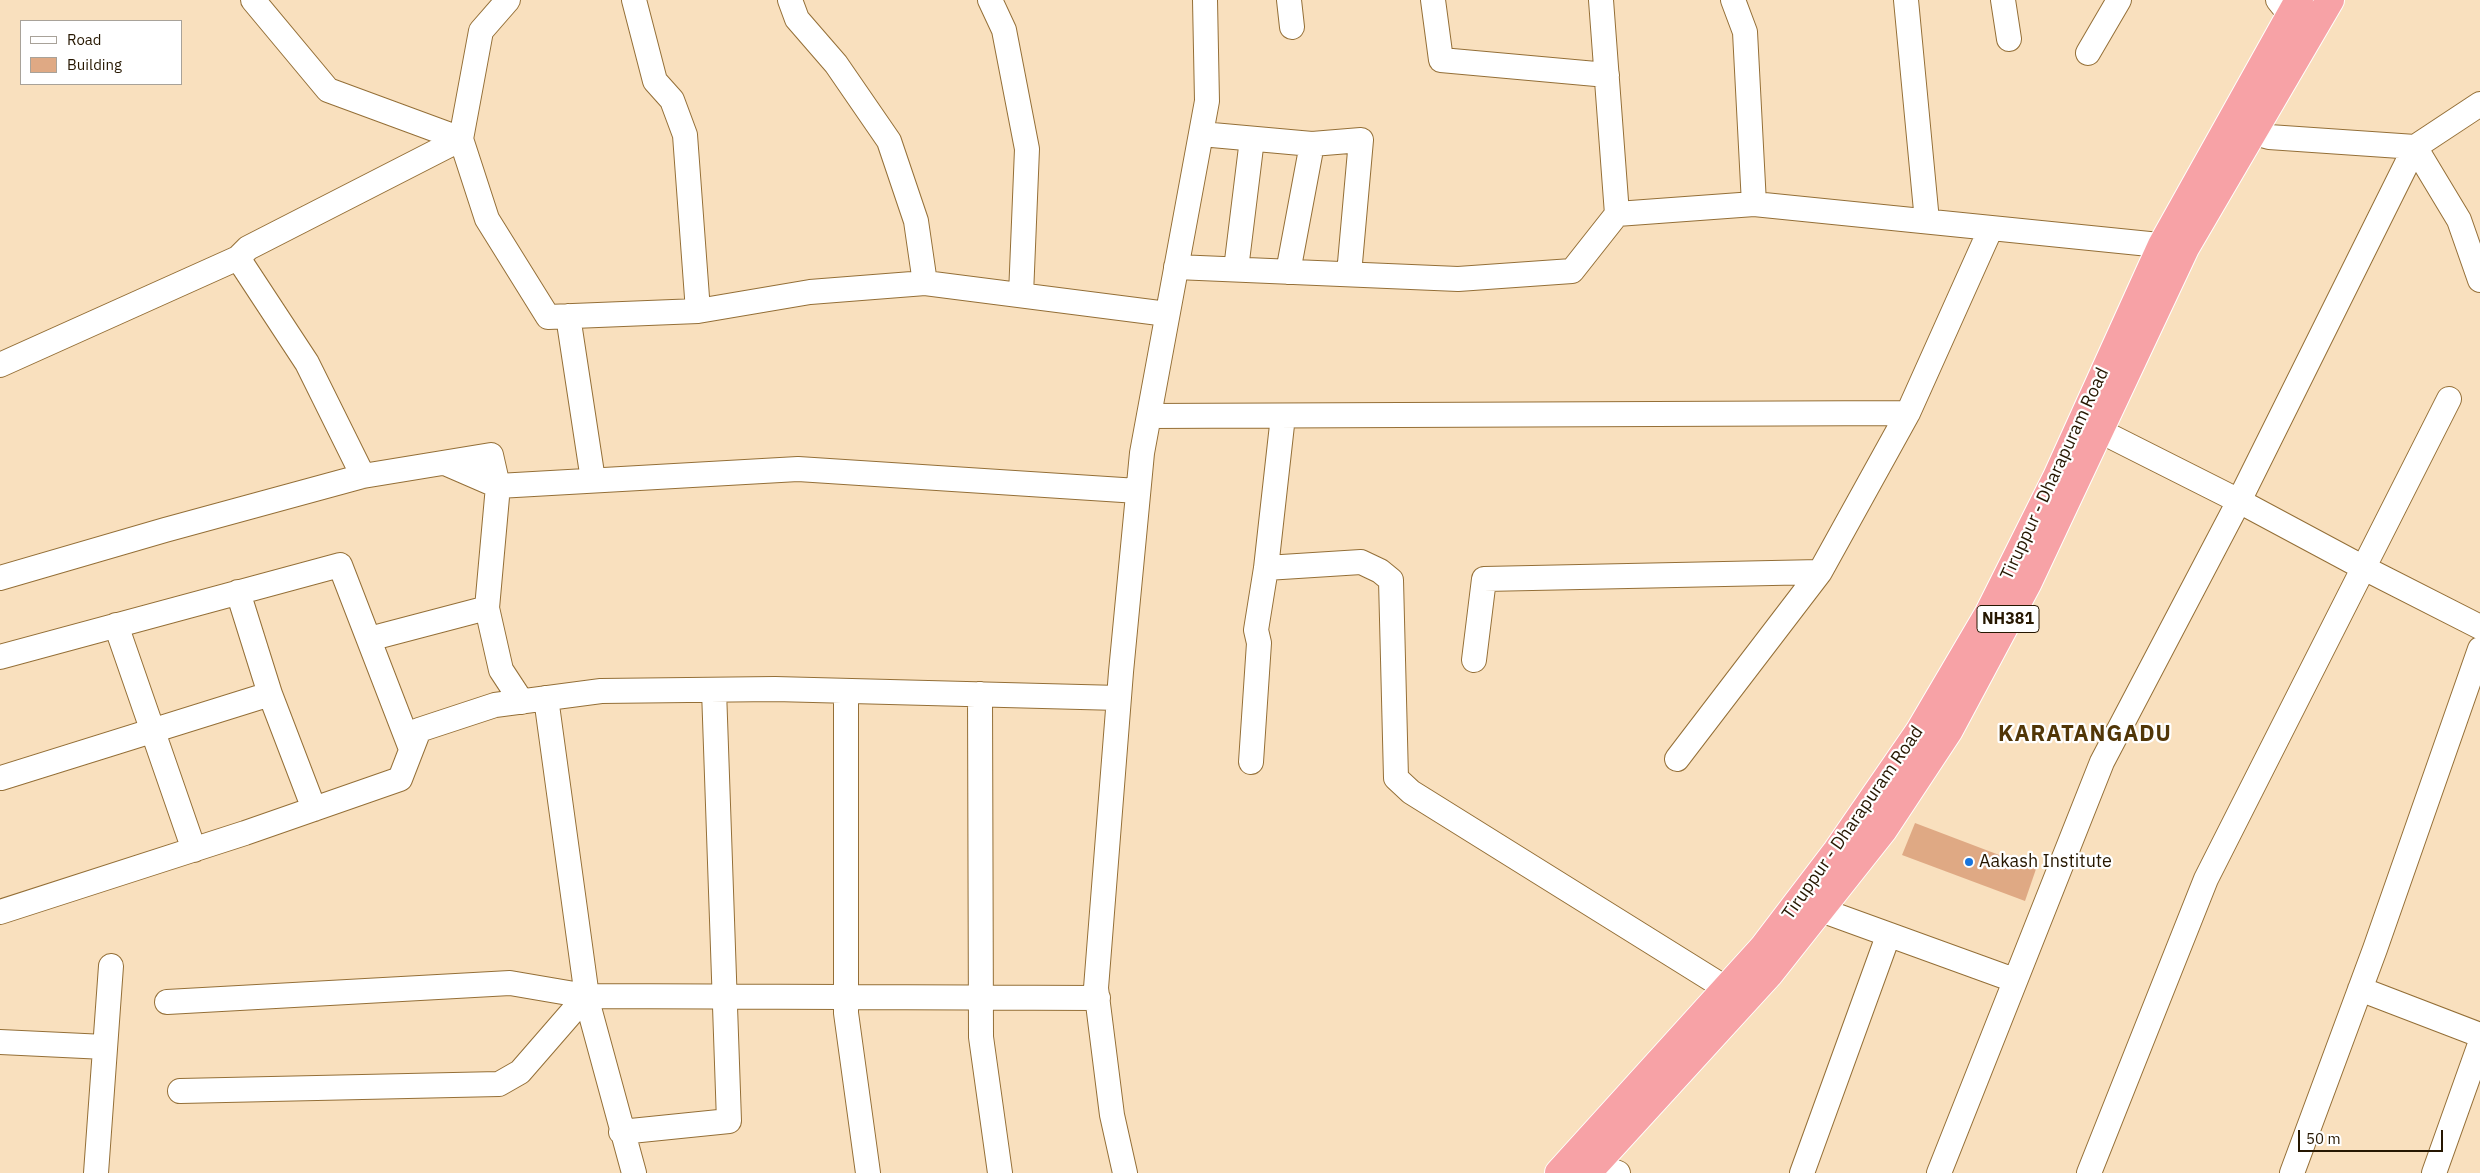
<!DOCTYPE html>
<style>
body{margin:0}
#map{position:relative;width:2480px;height:1173px;overflow:hidden;background:#f9e0be;font-family:"IBM Plex Sans",sans-serif}
canvas{display:block}
.legend{position:absolute;left:20px;top:20px;width:162px;height:65px;box-sizing:border-box;background:#fff;border:1px solid #a8a299;margin:0;padding:6px 9px;list-style:none;font-size:15px;color:#261701}
.legend li{display:flex;align-items:center;gap:10px;height:25px}
.legend b{width:25px;border:1px solid #a8a299}
.scale{position:absolute;left:2298px;top:1130px;width:145px;height:22px;box-sizing:border-box;border:2px solid #261701;border-top:0;padding-left:6px;font-size:15px;line-height:18px;white-space:nowrap;color:#261701;-webkit-text-stroke:4px #fff;paint-order:stroke}
</style>
<div id="map">
<canvas width="2480" height="1173"></canvas>
<ul class="legend">
<li><b style="height:6px;background:#fff"></b>Road</li>
<li><b style="height:14px;background:#dfa984"></b>Building</li>
</ul>
<div class="scale">50 m</div>
</div>
<script>
const ctx = document.querySelector('canvas').getContext('2d');
ctx.lineJoin = 'round';
function paint(path, color) {
  ctx.fillStyle = color;
  ctx.fill(path, 'evenodd');
}
function poly(rows) {
  const path = new Path2D();
  for (const r of rows) {
    path.moveTo(r[0], r[1]);
    for (let i = 2; i < r.length; i += 2) path.lineTo(r[i], r[i + 1]);
  }
  return path;
}
function trace(path, color, width, dash) {
  ctx.strokeStyle = color;
  ctx.lineWidth = width;
  ctx.lineCap = dash ? 'butt' : 'round';
  ctx.setLineDash(dash || []);
  ctx.stroke(path);
}
function label(font, color, halo, rows, align = 'center') {
  ctx.font = font + ' "IBM Plex Sans",sans-serif';
  ctx.lineWidth = 4.5;
  ctx.setLineDash([]);
  ctx.textBaseline = 'middle';
  ctx.strokeStyle = halo;
  ctx.fillStyle = color;
  for (const [text, x, y, turn = 0] of rows) {
    ctx.save();
    ctx.translate(x, y);
    ctx.rotate((+turn || 0) * Math.PI / 180);
    ctx.textAlign = isNaN(turn) ? turn : align;
    if (halo) ctx.strokeText(text, 0, 0);
    ctx.fillText(text, 0, 0);
    ctx.restore();
  }
}
paint(poly([
 [1915,823,2036,869,2025,901,1902,855]
]), '#dfa984');
const minor = poly([
 [253,0,328,90,461,139],
 [508,0,481,31,461,139,487,219,548,317,698,311,810,292,925,283],
 [634,0,655,81,672,100,685,135,698,311],
 [790,0,797,19,836,64,889,141,916,221,925,283,1167,314],
 [990,0,1004,30,1027,149,1021,295],
 [1289,0,1292,27],
 [1433,0,1441,60,1607,75],
 [1601,0,1617,214],
 [1733,0,1745,32,1754,204],
 [1906,0,1927,221],
 [2003,0,2009,39],
 [2278,0,2290,15],
 [2088,53,2119,0],
 [2254,133,2269,137,2415,147,2480,104],
 [1201,134,1312,144,1361,140,1349,274],
 [238,258,307,363,363,476],
 [1176,267,1458,279,1572,271,1617,214,1754,204,2179,247],
 [1236,269,1252,139],
 [1288,272,1312,144],
 [568,316,593,480],
 [0,365,238,258,248,248,461,139],
 [1149,416,1908,413],
 [2082,425,2108,435,2239,501,2364,568,2480,627],
 [445,463,498,486,487,608,501,670,522,702],
 [1266,568,1361,562,1380,571,1391,580,1396,778,1411,792,1727,989],
 [0,578,165,530,363,476,491,455,498,486,798,469,1138,491],
 [238,592,270,694,314,809],
 [116,625,194,850],
 [369,639,487,608],
 [0,657,340,565,411,749],
 [1474,660,1484,579,1820,572],
 [846,691,846,1013,868,1173],
 [980,694,981,1037,1000,1173],
 [546,698,588,1004,634,1173],
 [1677,759,1820,572,1908,413,1991,228],
 [1251,762,1259,643,1256,630,1266,568,1283,416],
 [1,778,270,694],
 [1821,910,2014,980],
 [0,912,245,833,400,779,419,730,495,705,601,691,775,689,1119,698],
 [2360,989,2480,1035],
 [167,1002,510,983,586,996,1098,998],
 [0,1042,105,1047],
 [180,1091,499,1084,520,1072,586,996],
 [621,1132,729,1121,714,690],
 [1583,1153,1595,1164,1618,1173],
 [96,1173,111,966],
 [1125,1173,1112,1115,1096,988,1121,672,1142,453,1207,101,1205,0],
 [1802,1173,1888,936],
 [1939,1173,2102,762,2239,501,2415,147,2459,220,2480,280],
 [2089,1173,2206,879,2449,399],
 [2292,1173,2375,949,2480,649],
 [2434,1173,2480,1044]
]);
const highway = poly([
 [1559,1173,1763,948,1837,851,1919,732,1989,613,2057,477,2162,245,2299,0],
 [1587,1173,1769,974,1883,830,1949,730,2027,584,2185,248,2330,0]
]);
trace(minor, '#946f37', 26);
trace(highway, '#fff', 30);
trace(minor, '#fff', 24);
trace(highway, '#f7a2a6', 28);
for (const [x, y, r, color] of [
 [1969,862,5,"#1774dd"]
]) {
  const dot = new Path2D();
  dot.arc(x, y, r, 0, 2 * Math.PI);
  ctx.fillStyle = color;
  ctx.fill(dot);
  trace(dot, '#fff', 2);
}
for (const [x, y, w] of [
 [2008,619,62]
]) {
  const box = new Path2D();
  box.roundRect(x - w / 2, y - 13.5, w, 27, 4);
  ctx.fillStyle = '#fff';
  ctx.fill(box);
  trace(box, '#261701', 1);
}
label('bold 16px', '#261701', null, [
 ["NH381",2008,619]
]);
label('18px', '#261701', '#fff', [
 ["Tiruppur - Dharapuram Road",2055,474,-65],
 ["Tiruppur - Dharapuram Road",1853,823,-55]
]);
label('18px', '#261701', '#fff', [
 ["Aakash Institute",1979,862]
], 'left');
ctx.letterSpacing = '1px';
label('bold 22px', '#513607', '#fff', [
 ["KARATANGADU",2085,735]
]);
ctx.letterSpacing = '0px';
</script>
